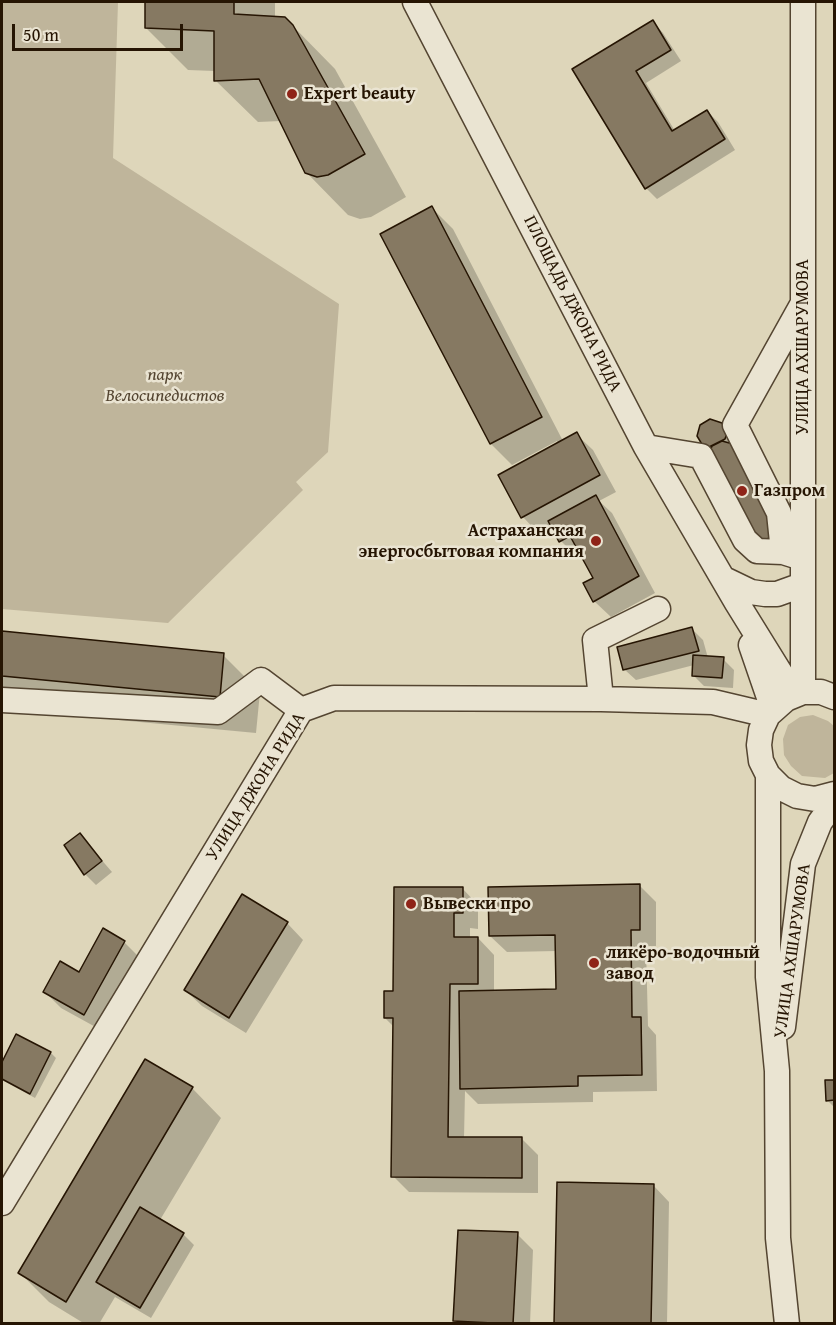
<!DOCTYPE html>
<meta charset="utf-8">
<style>
body{margin:0}
#map{position:relative;width:836px;height:1325px;overflow:hidden;background:#ded6ba;font-family:"Gentium Book Plus",serif}
canvas{display:block}
.frame{position:absolute;inset:0;border:3px solid #261503;pointer-events:none}
.scale{position:absolute;left:12px;top:24px;width:171px;height:27px;box-sizing:border-box;border:3px solid #261503;border-top:0;padding-left:8px;font-size:18px;line-height:21px;white-space:nowrap;color:#261503;-webkit-text-stroke:4px #eae4d2;paint-order:stroke}
</style>
<div id="map">
<canvas width="836" height="1325"></canvas>
<div class="frame"></div>
<div class="scale">50 m</div>
</div>
<script>
const ctx = document.querySelector('canvas').getContext('2d');
ctx.lineJoin = 'round';
function paint(path, color) {
  ctx.fillStyle = color;
  ctx.fill(path, 'evenodd');
}
function poly(rows) {
  const path = new Path2D();
  for (const r of rows) {
    path.moveTo(r[0], r[1]);
    for (let i = 2; i < r.length; i += 2) path.lineTo(r[i], r[i + 1]);
  }
  return path;
}
function trace(path, color, width, dash) {
  ctx.strokeStyle = color;
  ctx.lineWidth = width;
  ctx.lineCap = dash ? 'butt' : 'round';
  ctx.setLineDash(dash || []);
  ctx.stroke(path);
}
function label(font, color, halo, rows, align = 'center') {
  ctx.font = font + ' "Gentium Book Plus",serif';
  ctx.lineWidth = 5;
  ctx.setLineDash([]);
  ctx.textBaseline = 'middle';
  ctx.strokeStyle = halo;
  ctx.fillStyle = color;
  for (const [text, x, y, turn = 0] of rows) {
    ctx.save();
    ctx.translate(x, y);
    ctx.rotate((+turn || 0) * Math.PI / 180);
    ctx.textAlign = isNaN(turn) ? turn : align;
    if (halo) ctx.strokeText(text, 0, 0);
    ctx.fillText(text, 0, 0);
    ctx.restore();
  }
}
paint(poly([
 [2,2,118,2,113,158,339,304,328,452,296,482,303,490,168,623,2,609],
 [813,715,828,721,834,726,834,773,825,778,802,776,791,766,784,755,783,739,788,725,800,717]
]), '#bfb59b');
paint(poly([
 [147,2,275,2,275,18,285,18,335,69,406,197,371,217,360,219,348,215,306,172,281,121,258,122,215,80,215,71,188,70,146,28],
 [653,22,663,33,681,61,646,83,675,131,707,111,718,122,735,150,657,199,646,188,574,70],
 [432,208,453,229,563,441,576,434,593,450,616,492,599,501,612,513,655,593,611,617,594,601,595,578,582,554,577,557,561,541,553,526,539,534,523,517,500,476,558,444,557,441,512,465,491,444,382,234],
 [711,421,731,439,729,444,780,531,769,546,704,445],
 [692,629,703,640,708,658,723,659,734,670,733,688,704,686,693,675,694,665,636,680,625,670],
 [2,633,223,655,260,692,256,733,2,709],
 [80,835,112,872,96,885,85,874],
 [639,885,656,902,656,946,646,946,648,1026,656,1035,657,1091,593,1092,593,1102,478,1104,465,1091,464,1138,522,1139,538,1155,538,1193,409,1192,393,1176,394,1027,385,1018,395,992,462,888,478,905,478,929,470,928,470,938,478,938,494,955,494,991,558,990,557,951,507,952,490,936],
 [287,923,303,940,246,1033,202,1006,185,990],
 [124,942,140,958,101,1030,61,1008,45,992,79,974],
 [17,1036,51,1053,56,1058,35,1098,2,1080,2,1066],
 [827,1081,834,1081,834,1107,827,1100],
 [192,1088,221,1118,160,1220,183,1234,194,1245,151,1318,115,1297,99,1324,85,1324,49,1302,20,1273],
 [653,1185,669,1202,667,1324,556,1324],
 [517,1234,533,1250,530,1324,458,1324,455,1320]
]), '#0003');
const building = poly([
 [145,2,234,2,234,14,285,17,293,25,365,154,328,175,317,177,305,173,259,79,214,81,214,31,145,28,145,2],
 [653,20,671,50,636,71,672,131,707,110,725,139,645,189,572,69,653,20],
 [432,206,542,417,490,444,380,234,432,206],
 [710,419,722,423,727,433,725,439,709,447,703,446,697,436,700,425,710,419],
 [577,432,600,475,521,518,498,475,577,432],
 [722,441,733,444,776,524,773,536,763,541,746,528,708,457,712,446,722,441],
 [596,495,639,576,593,602,583,583,593,578,570,536,559,542,548,521,596,495],
 [692,627,699,651,623,670,617,647,692,627],
 [2,631,224,653,220,697,2,676,2,631],
 [693,655,724,657,722,678,692,676,693,655],
 [80,833,102,861,84,875,64,845,80,833],
 [640,884,640,930,631,930,632,1017,641,1017,642,1075,578,1076,578,1086,460,1089,459,991,556,989,555,935,489,936,488,887,640,884],
 [394,887,463,887,463,913,454,913,454,937,478,937,478,984,450,984,448,1137,522,1137,522,1178,391,1177,393,1018,384,1018,384,991,393,991,394,887],
 [242,894,288,922,229,1018,184,990,242,894],
 [103,928,125,941,84,1015,43,992,60,961,79,972,103,928],
 [16,1034,51,1052,30,1094,2,1079,2,1062,16,1034],
 [145,1059,193,1087,66,1302,18,1273,145,1059],
 [825,1080,834,1080,834,1100,826,1101,825,1080],
 [557,1182,654,1184,651,1324,554,1324,557,1182],
 [140,1207,184,1233,140,1308,96,1282,140,1207],
 [458,1230,518,1232,513,1324,453,1321,458,1230]
]);
paint(building, '#867962');
trace(building, '#261503', 1.5);
const minor = poly([
 [415,2,646,447,737,603,794,695],
 [803,2,803,692],
 [646,447,701,456,745,540,757,551,783,552],
 [802,558,783,552,779,513,735,425,803,303],
 [724,579,751,592,765,594,777,594,802,585],
 [751,645,773,709],
 [834,697,821,692,803,692,786,699,768,715,761,730,759,745,761,761,768,775,781,788,797,796,815,799,834,794],
 [601,699,595,640,658,609],
 [2,700,218,712,261,680,301,710],
 [768,775,768,977,777,1071,778,1238,787,1324],
 [783,1027,803,864,820,822,834,803],
 [2,1203,301,710,334,698,601,699,713,702,768,715]
]);
trace(minor, '#544531', 27);
trace(minor, '#eae4d2', 24);
for (const [x, y, r, color] of [
 [292,94,6,"#8f2418"],
 [742,491,6,"#8f2418"],
 [596,541,6,"#8f2418"],
 [411,904,6,"#8f2418"],
 [594,963,6,"#8f2418"]
]) {
  const dot = new Path2D();
  dot.arc(x, y, r, 0, 2 * Math.PI);
  ctx.fillStyle = color;
  ctx.fill(dot);
  trace(dot, '#eae4d2', 2);
}
label('bold 18px', '#261503', '#eae4d2', [
 ["Expert beauty",304,94],
 ["Газпром",754,491],
 ["Астраханская",584,531,"right"],
 ["энергосбытовая компания",584,552,"right"],
 ["Вывески про",423,904],
 ["ликёро-водочный",606,953],
 ["завод",606,974]
], 'left');
label('18px', '#261503', '#eae4d2', [
 ["ПЛОЩАДЬ ДЖОНА РИДА",572,304,63],
 ["УЛИЦА АХШАРУМОВА",803,347,-90],
 ["УЛИЦА ДЖОНА РИДА",256,787,-58],
 ["УЛИЦА АХШАРУМОВА",793,951,-82]
]);
label('italic 18px', '#544531', '#eae4d2', [
 ["парк",165,375],
 ["Велосипедистов",165,396]
]);
</script>
